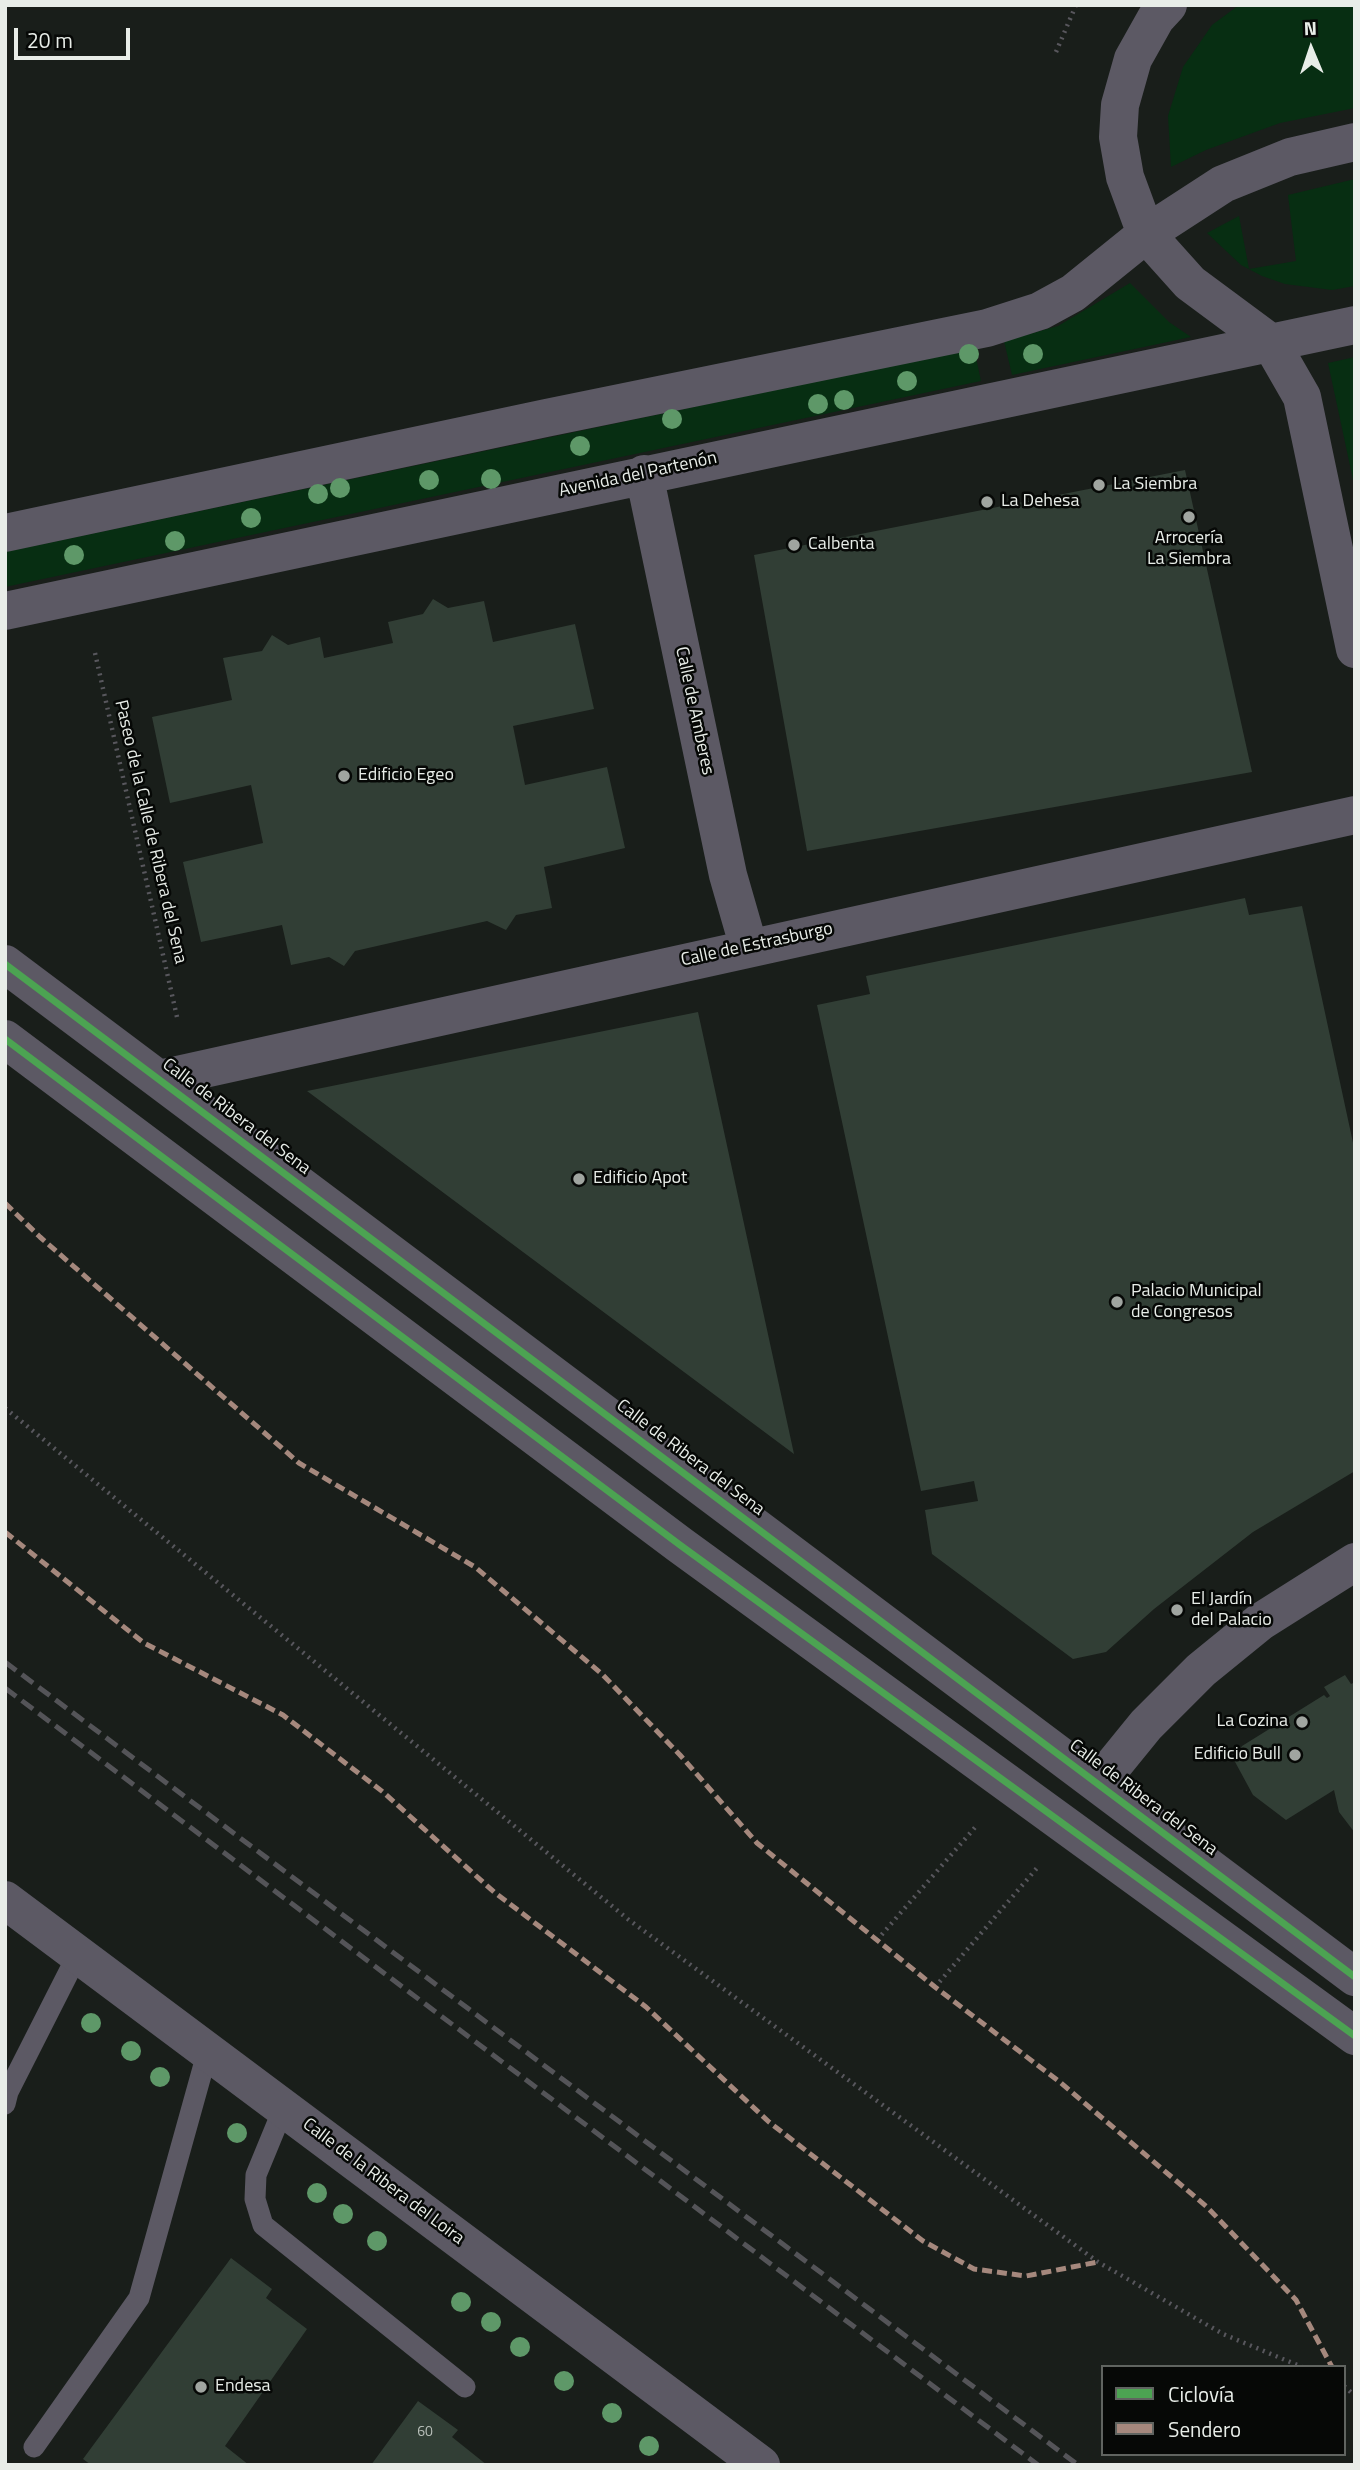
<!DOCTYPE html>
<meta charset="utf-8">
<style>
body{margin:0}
#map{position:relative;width:1360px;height:2470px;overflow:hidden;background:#191e1a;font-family:"Titillium Web",sans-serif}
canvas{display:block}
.frame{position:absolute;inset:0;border:7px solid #e8ede8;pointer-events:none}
.legend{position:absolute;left:1101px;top:2365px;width:245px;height:91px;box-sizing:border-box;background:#060806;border:2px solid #606460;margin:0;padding:9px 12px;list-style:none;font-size:21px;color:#e8ede8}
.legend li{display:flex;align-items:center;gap:14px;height:35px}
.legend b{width:35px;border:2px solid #606460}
.north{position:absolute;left:1276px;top:14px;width:70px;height:70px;-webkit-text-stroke:5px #060806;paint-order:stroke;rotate:358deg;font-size:19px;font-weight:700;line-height:28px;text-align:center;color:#e8ede8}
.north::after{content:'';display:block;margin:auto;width:24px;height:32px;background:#e8ede8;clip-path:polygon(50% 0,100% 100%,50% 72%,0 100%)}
.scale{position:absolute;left:14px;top:28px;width:116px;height:32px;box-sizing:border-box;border:4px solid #e8ede8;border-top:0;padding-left:9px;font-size:21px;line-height:24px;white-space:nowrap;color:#e8ede8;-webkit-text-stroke:5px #060806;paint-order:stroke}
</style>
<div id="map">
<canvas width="1360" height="2470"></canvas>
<div class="frame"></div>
<ul class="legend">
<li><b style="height:9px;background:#4ca352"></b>Ciclovía</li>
<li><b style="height:9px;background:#a5887d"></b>Sendero</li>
</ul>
<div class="north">N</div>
<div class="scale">20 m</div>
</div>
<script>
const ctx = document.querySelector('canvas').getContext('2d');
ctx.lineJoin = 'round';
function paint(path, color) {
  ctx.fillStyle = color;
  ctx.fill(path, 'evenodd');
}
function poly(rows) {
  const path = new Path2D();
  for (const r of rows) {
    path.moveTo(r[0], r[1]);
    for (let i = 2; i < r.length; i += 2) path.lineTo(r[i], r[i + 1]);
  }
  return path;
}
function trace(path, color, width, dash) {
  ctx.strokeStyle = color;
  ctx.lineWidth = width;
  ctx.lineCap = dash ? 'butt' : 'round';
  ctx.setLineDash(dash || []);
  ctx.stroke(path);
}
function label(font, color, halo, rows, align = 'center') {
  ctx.font = font + ' "Titillium Web",sans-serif';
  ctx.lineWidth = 5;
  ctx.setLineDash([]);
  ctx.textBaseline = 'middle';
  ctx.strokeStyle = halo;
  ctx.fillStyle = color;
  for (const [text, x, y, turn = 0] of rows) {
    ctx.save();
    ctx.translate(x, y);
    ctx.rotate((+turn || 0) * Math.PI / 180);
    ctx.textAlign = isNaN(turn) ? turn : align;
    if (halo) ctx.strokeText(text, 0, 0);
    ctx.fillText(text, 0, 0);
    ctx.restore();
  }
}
paint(poly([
 [1239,5,1355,5,1355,108,1280,123,1206,150,1171,167,1168,116,1183,67,1212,25],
 [1355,179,1355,286,1332,290,1285,284,1262,276,1241,265,1207,233,1239,216,1249,269,1296,261,1288,195],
 [1130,283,1169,322,1191,337,1012,375,1004,341,1058,326],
 [974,348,981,381,5,587,5,552],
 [1355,357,1355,489,1328,363]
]), '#072e12');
paint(poly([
 [1185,470,1252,772,807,851,754,555],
 [433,599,448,608,484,601,493,642,575,624,594,709,513,726,525,785,607,767,625,848,544,867,552,908,516,915,506,930,487,921,355,951,344,966,329,957,291,965,282,925,201,942,183,862,263,843,251,785,170,803,152,717,232,700,223,658,262,651,272,635,288,645,320,637,324,658,393,643,388,622,423,614],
 [1245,898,1249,915,1302,906,1355,1152,1355,1471,1253,1532,1154,1609,1106,1652,1073,1659,932,1554,925,1510,978,1501,974,1481,921,1491,817,1005,870,994,866,976],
 [698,1012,794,1454,307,1091],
 [1345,1675,1351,1684,1355,1682,1355,1833,1339,1812,1334,1790,1286,1820,1253,1795,1234,1760,1242,1746,1324,1695,1327,1698,1330,1696,1324,1687],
 [231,2258,272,2289,266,2298,307,2329,225,2446,249,2465,91,2465,83,2459],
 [418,2401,458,2430,452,2437,487,2465,371,2465]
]), '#313e35');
trace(poly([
 [1056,52,1076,5],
 [95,653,177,1017],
 [5,1408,629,1920,1098,2262,1223,2334,1302,2367],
 [877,1940,978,1824],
 [935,1987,1037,1868],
 [1344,2386,1355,2396]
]), '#58575d', 4.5, [2, 5]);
trace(poly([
 [5,2104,8,2092,78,1954],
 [284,2107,256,2175,255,2199,263,2225,465,2387],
 [34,2447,139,2298,208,2050]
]), '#5c5964', 21);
trace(poly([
 [1168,5,1156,18,1133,59,1120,105,1118,137,1125,177,1146,234,1190,283,1271,343,1302,397,1355,649],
 [644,474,728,875,749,948],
 [5,533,546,418,987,328,1040,311,1073,293,1146,234,1223,184,1290,157,1355,142],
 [5,611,1355,325],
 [5,964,1355,1977],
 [5,1039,680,1545,1355,2036],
 [159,1079,1355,815],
 [1098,1784,1146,1725,1201,1670,1260,1622,1355,1562],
 [5,1900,761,2465]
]), '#5c5964', 38);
trace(poly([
 [5,1662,1078,2465],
 [5,1688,1038,2465]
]), '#545458', 5, [14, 7]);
trace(poly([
 [5,1203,40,1237,299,1463,475,1567,602,1674,680,1755,757,1843,935,1987,1061,2083,1207,2207,1296,2300,1332,2367],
 [5,1532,144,1643,283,1715,383,1792,494,1892,646,2007,769,2122,923,2241,974,2269,1026,2276,1098,2262]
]), '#a5887d', 5, [10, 5]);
trace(poly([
 [5,964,1355,1977],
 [5,1039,680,1545,1355,2036]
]), '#4ca352', 7);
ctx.fillStyle = '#5e9868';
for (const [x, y] of [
 [969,354],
 [1033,354],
 [907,381],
 [844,400],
 [818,404],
 [672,419],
 [580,446],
 [491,479],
 [429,480],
 [340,488],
 [318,494],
 [251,518],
 [175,541],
 [74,555],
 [91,2023],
 [131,2051],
 [160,2077],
 [237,2133],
 [317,2193],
 [343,2214],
 [377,2241],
 [461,2302],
 [491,2322],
 [520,2347],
 [564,2381],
 [612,2413],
 [649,2446]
]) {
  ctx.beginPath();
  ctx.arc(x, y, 10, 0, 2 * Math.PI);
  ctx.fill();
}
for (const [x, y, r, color] of [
 [1099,485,7,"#a0a5a0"],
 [987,502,7,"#a0a5a0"],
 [1189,517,7,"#a0a5a0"],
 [794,545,7,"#a0a5a0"],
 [344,776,7,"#a0a5a0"],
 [579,1179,7,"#a0a5a0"],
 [1117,1302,7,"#a0a5a0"],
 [1177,1610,7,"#a0a5a0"],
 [1302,1722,7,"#a0a5a0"],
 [1295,1755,7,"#a0a5a0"],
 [201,2387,7,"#a0a5a0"]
]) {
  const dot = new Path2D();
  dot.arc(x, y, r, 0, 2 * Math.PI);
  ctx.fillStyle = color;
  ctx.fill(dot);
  trace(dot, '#060806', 2.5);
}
label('14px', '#bac1bb', null, [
 ["60",425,2433]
]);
label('18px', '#e8ede8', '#060806', [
 ["Avenida del Partenón",638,475,-12],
 ["Calle de Amberes",694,711,78],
 ["Paseo de la Calle de Ribera del Sena",150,832,77],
 ["Calle de Estrasburgo",757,945,-12],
 ["Calle de Ribera del Sena",236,1117,37],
 ["Calle de Ribera del Sena",690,1458,37],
 ["Calle de Ribera del Sena",1143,1798,37],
 ["Calle de la Ribera del Loira",383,2182,37]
]);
label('18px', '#e8ede8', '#060806', [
 ["La Siembra",1113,485],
 ["La Dehesa",1001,502],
 ["Arrocería",1189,539,"center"],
 ["La Siembra",1189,560,"center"],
 ["Calbenta",808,545],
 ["Edificio Egeo",358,776],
 ["Edificio Apot",593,1179],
 ["Palacio Municipal",1131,1292],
 ["de Congresos",1131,1313],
 ["El Jardín",1191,1600],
 ["del Palacio",1191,1621],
 ["La Cozina",1288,1722,"right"],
 ["Edificio Bull",1281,1755,"right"],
 ["Endesa",215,2387]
], 'left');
</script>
